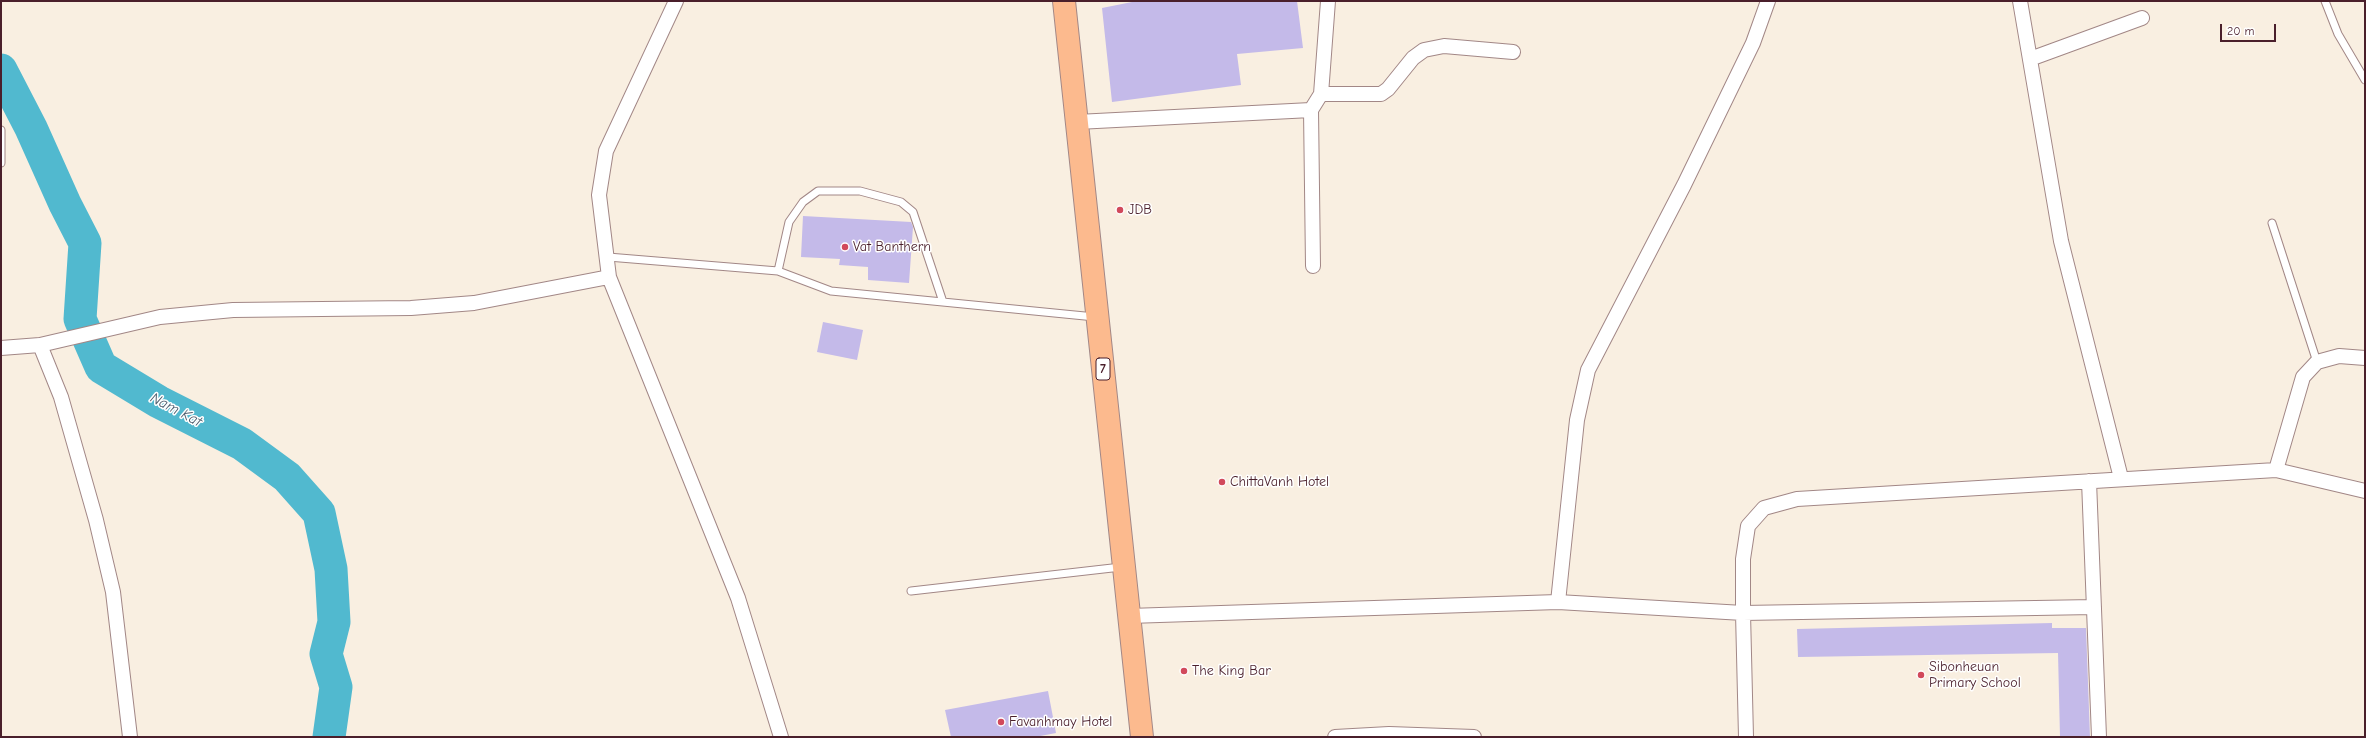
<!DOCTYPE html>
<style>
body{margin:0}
#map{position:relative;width:2366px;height:738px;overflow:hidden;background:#f9efe1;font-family:"Comic Neue",sans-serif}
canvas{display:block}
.frame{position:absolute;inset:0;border:2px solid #4a1f2b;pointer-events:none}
.scale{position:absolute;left:2220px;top:24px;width:56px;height:18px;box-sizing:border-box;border:2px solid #4a1f2b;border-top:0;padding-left:5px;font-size:12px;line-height:14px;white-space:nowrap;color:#4a1f2b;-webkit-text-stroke:3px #fff;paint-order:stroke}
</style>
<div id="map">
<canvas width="2366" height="738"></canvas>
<div class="frame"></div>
<div class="scale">20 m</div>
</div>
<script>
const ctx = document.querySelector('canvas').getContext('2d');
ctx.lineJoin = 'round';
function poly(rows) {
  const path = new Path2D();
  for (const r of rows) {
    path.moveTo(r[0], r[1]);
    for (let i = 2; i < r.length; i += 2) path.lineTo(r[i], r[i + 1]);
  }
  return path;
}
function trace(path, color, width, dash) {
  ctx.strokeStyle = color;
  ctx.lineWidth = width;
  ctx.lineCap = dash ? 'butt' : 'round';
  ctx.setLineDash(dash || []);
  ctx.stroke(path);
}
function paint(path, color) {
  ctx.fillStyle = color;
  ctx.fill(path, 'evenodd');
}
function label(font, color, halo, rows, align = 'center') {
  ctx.font = font + ' "Comic Neue",sans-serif';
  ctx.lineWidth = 3;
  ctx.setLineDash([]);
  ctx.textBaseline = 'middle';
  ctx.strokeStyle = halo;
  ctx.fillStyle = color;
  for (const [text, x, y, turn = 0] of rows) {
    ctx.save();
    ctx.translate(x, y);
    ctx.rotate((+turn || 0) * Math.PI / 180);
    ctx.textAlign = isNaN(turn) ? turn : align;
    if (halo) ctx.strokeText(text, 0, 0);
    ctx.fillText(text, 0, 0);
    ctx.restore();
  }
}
trace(poly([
 [1,70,31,128,65,204,85,243,80,319,101,367,159,402,242,444,287,477,319,513,331,569,334,622,326,654,336,687,329,737]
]), '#51b9cf', 33);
paint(poly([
 [1137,1,1297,1,1303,48,1237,54,1241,85,1112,102,1102,8],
 [803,216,911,222,913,227,909,283,868,280,868,267,839,265,840,259,801,257],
 [823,322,863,330,857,360,817,352],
 [2052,623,2052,628,2086,628,2090,737,2060,737,2058,653,1798,657,1797,629],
 [1048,691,1056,733,1035,737,951,737,945,710]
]), '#c4bae9');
const lane = poly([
 [2325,1,2338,34,2365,80],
 [1,130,1,163],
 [2272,223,2317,362],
 [608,257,778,271,831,291,1095,317],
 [778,271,789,222,803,202,818,191,860,191,901,202,913,212,943,302],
 [911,591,1121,567]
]);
const street = poly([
 [676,1,606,151,599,195,609,277,738,598,781,737],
 [2020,1,2061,241,2121,478],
 [2030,59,2142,18],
 [1321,94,1381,94,1388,89,1413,58,1424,50,1444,46,1513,52],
 [1311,110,1313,266],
 [1077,122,1311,110,1321,94,1328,1],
 [40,345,160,317,233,310,411,308,474,303,609,277],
 [1,348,40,345,61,397,96,520,113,592,130,737],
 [2276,470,2303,377,2317,362,2339,356,2365,358],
 [2089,481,2099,737],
 [1558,602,1577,420,1588,370,1684,185,1753,43,1768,1],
 [1129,616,1558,602,1743,613,1743,559,1748,526,1764,508,1797,499,2276,470,2365,491],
 [1335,737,1389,734,1474,737],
 [1746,737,1743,613,2094,607]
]);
const highway = poly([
 [1064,1,1142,737]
]);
trace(lane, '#a28786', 9);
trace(street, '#a28786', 16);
trace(highway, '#a28786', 24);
trace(lane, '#fff', 7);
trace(street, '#fff', 14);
trace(highway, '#fcba8e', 22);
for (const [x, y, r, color] of [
 [1120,210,4,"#d1495b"],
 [845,247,4,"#d1495b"],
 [1222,482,4,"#d1495b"],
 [1184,671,4,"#d1495b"],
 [1921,675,4,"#d1495b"],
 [1001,722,4,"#d1495b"]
]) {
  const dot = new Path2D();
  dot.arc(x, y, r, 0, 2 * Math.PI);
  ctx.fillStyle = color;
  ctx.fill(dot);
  trace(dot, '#fff', 1.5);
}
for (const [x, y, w] of [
 [1103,369,14]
]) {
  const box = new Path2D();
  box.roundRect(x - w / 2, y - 11, w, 22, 3);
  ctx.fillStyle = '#fff';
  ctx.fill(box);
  trace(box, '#4a1f2b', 1);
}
label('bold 13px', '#4a1f2b', null, [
 ["7",1103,369]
]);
label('14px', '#4a1f2b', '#fff', [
 ["JDB",1128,210],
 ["Vat Banthern",853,247],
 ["ChittaVanh Hotel",1230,482],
 ["Sibonheuan",1929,667],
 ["Primary School",1929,683],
 ["The King Bar",1192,671],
 ["Favanhmay Hotel",1009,722]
], 'left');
label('italic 15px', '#4d5d6d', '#fff', [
 ["Nam Kat",176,410,28]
]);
</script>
